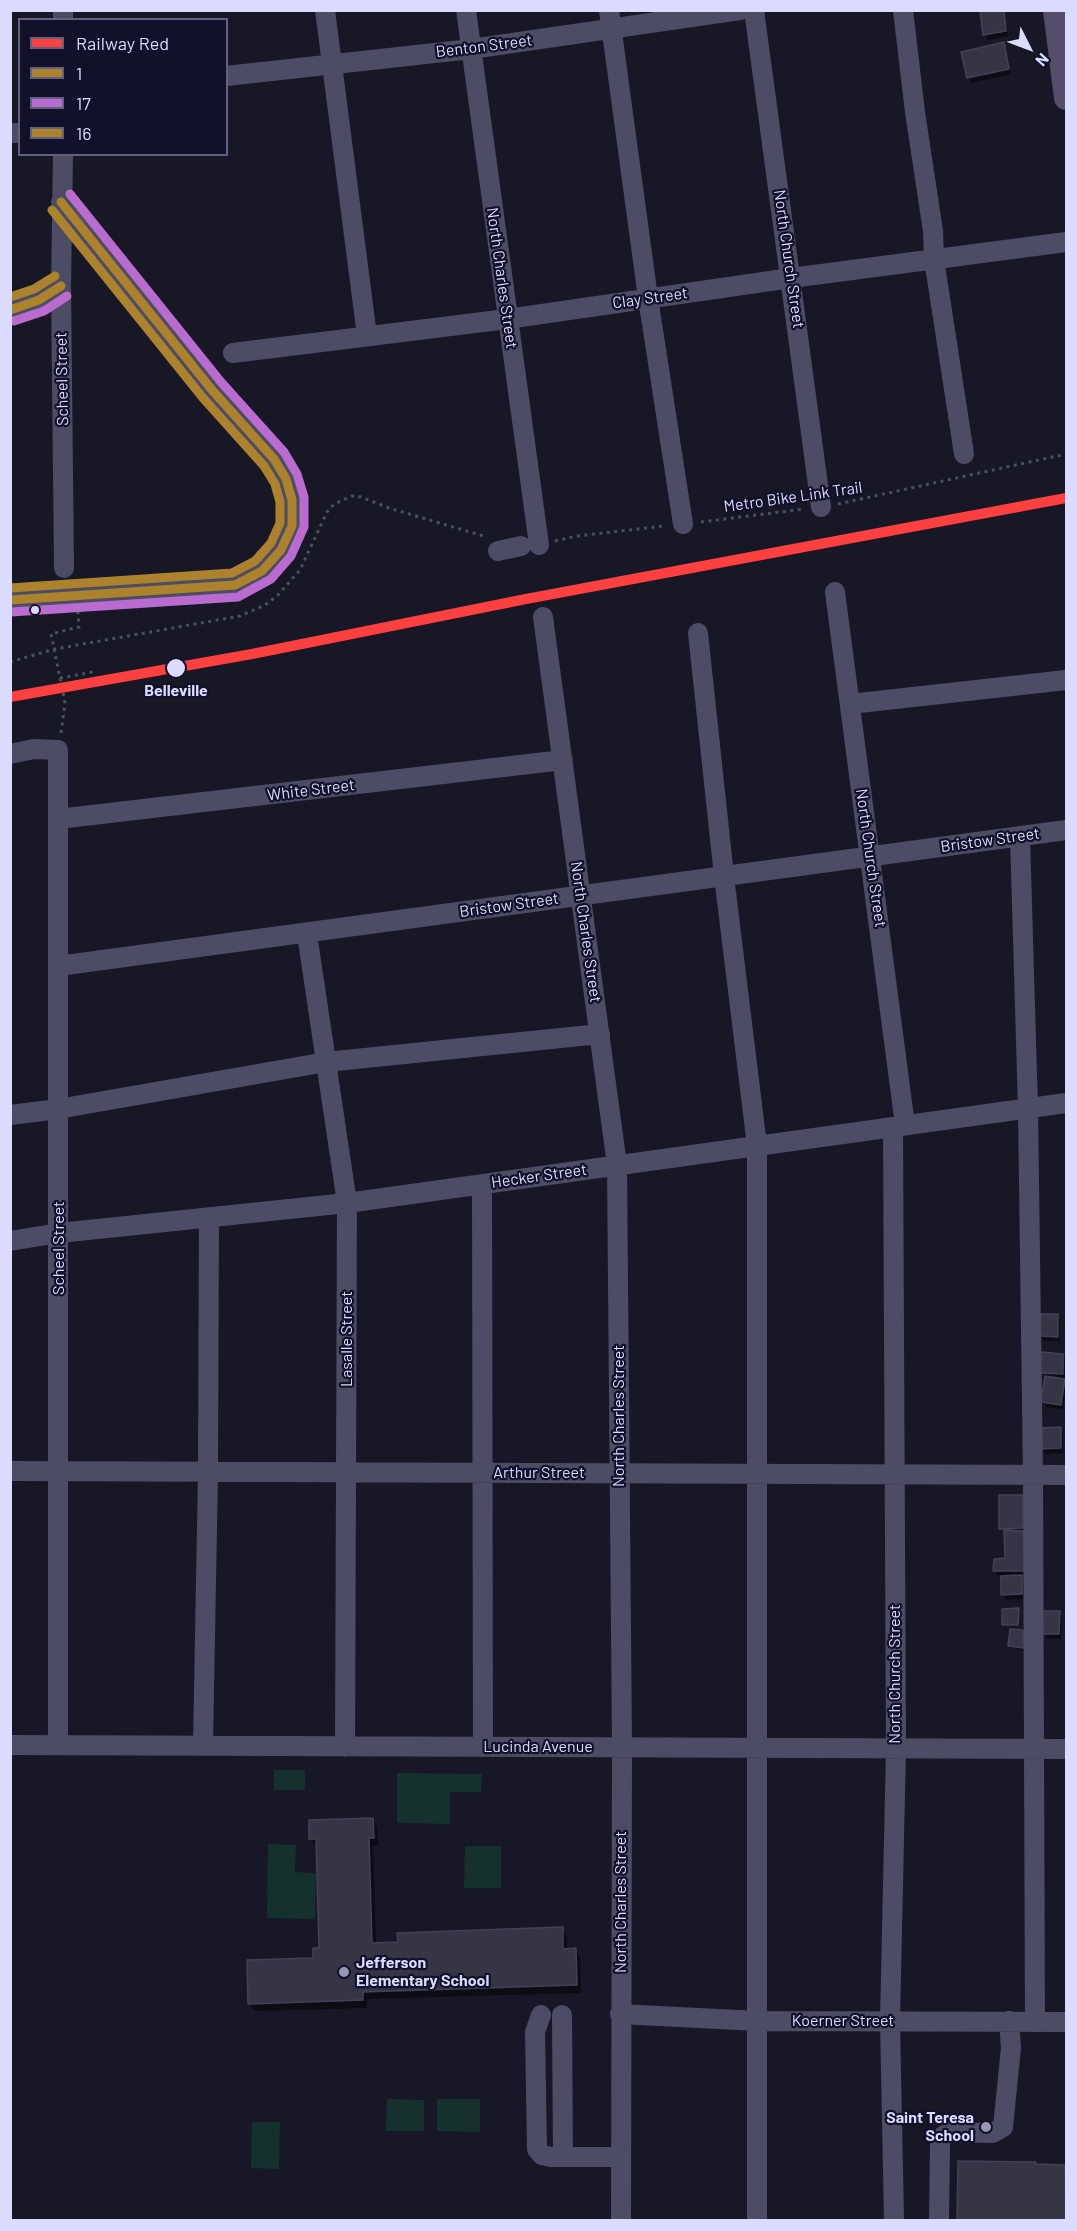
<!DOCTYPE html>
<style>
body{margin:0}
#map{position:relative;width:1077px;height:2231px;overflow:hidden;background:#181725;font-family:Barlow,sans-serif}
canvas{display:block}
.frame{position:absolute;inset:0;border:12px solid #dbdbff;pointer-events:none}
.legend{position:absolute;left:18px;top:18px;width:210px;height:138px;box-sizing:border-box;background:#12112b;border:2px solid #626280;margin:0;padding:8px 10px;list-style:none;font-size:18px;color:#dbdbff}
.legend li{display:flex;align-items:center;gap:12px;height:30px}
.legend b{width:30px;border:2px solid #626280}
.north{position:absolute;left:999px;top:18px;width:60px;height:60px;-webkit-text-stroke:4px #12112b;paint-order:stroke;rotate:132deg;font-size:16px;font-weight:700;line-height:24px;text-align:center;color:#dbdbff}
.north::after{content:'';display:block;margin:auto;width:21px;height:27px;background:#dbdbff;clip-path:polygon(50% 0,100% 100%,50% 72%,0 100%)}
</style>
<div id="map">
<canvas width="1077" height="2231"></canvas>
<div class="frame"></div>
<ul class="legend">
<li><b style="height:8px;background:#fc4040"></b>Railway Red</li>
<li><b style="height:8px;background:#ad822d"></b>1</li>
<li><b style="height:8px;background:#ba6bcf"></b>17</li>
<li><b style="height:8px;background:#ad822d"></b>16</li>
</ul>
<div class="north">N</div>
</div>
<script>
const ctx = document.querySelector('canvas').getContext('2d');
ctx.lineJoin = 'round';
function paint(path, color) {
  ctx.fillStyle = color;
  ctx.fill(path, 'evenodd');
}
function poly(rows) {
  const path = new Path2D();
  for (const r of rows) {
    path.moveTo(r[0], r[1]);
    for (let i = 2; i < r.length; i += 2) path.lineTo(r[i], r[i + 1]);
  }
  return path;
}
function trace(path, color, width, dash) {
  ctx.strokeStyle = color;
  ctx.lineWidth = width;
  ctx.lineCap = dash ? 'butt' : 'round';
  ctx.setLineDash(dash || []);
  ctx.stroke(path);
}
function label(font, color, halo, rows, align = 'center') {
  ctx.font = font + ' Barlow,sans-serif';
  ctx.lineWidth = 4.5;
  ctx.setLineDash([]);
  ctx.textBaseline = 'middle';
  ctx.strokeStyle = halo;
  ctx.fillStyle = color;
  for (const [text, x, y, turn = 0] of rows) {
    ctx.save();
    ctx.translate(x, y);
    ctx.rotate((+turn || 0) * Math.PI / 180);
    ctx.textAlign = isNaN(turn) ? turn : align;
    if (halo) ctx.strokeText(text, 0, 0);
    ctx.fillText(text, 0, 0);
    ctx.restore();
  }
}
paint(poly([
 [274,1770,305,1770,305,1790,274,1790],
 [397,1773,482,1774,481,1792,450,1792,450,1824,397,1823],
 [268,1844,296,1845,295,1872,316,1873,315,1919,267,1918],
 [465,1846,501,1846,501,1888,464,1888],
 [387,2099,424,2100,424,2131,386,2131],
 [437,2099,480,2099,480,2132,437,2131],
 [252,2122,280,2122,279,2169,251,2168]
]), '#15312e');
paint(poly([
 [981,10,1004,10,1008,36,988,40,985,35],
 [1004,44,1006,49,1011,74,971,83,969,78],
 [1057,1315,1060,1320,1060,1341,1044,1341,1041,1336],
 [1063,1355,1066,1360,1065,1379,1063,1379,1066,1385,1063,1409,1046,1407,1043,1401,1047,1378,1042,1373],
 [1060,1429,1063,1434,1063,1453,1045,1454,1042,1449],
 [1023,1496,1026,1501,1026,1575,1020,1575,1024,1582,1024,1599,1006,1600,1003,1595,1003,1575,998,1575,995,1570,1006,1560,1006,1534,1000,1528],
 [1018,1609,1019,1626,1005,1626,1004,1624],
 [1059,1612,1062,1617,1061,1639,1047,1638,1044,1633],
 [1023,1631,1023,1650,1011,1648,1010,1646],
 [373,1819,377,1828,378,1845,373,1846,376,1945,562,1929,567,1937,567,1950,575,1950,580,1958,581,1993,367,1999,367,2008,254,2011,249,2003,315,1959,320,1950,317,1847,315,1847,311,1838],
 [960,2162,1064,2166,1066,2171,1066,2220,959,2220]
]), '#0007');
const building = poly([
 [980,10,1004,10,1006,31,983,35,980,10],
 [1004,42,1009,69,967,78,961,52,1004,42],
 [1040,1314,1058,1314,1058,1337,1040,1336,1040,1314],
 [1041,1352,1063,1354,1063,1374,1040,1373,1041,1352],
 [1045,1376,1065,1379,1061,1405,1041,1402,1045,1376],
 [1061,1427,1061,1448,1040,1449,1040,1428,1061,1427],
 [999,1495,1023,1495,1023,1528,999,1529,999,1495],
 [1004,1530,1024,1531,1024,1571,993,1571,994,1559,1005,1558,1004,1530],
 [1022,1575,1022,1594,1001,1595,1001,1576,1022,1575],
 [1019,1608,1018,1625,1002,1625,1002,1609,1019,1608],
 [1042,1611,1060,1611,1059,1634,1042,1634,1042,1611],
 [1010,1629,1023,1630,1023,1648,1008,1646,1010,1629],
 [373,1818,374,1838,369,1838,372,1943,398,1942,397,1933,563,1927,563,1949,576,1948,577,1985,363,1992,363,2000,248,2004,247,1960,313,1958,313,1948,319,1948,316,1839,309,1839,309,1820,373,1818],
 [958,2161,1036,2162,1035,2164,1065,2165,1066,2220,957,2220,958,2161]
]);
paint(building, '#363546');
trace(building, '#434258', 1.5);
trace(poly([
 [838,504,1066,454],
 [701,522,804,509],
 [555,541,577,536,664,526],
 [10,662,55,649,240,616,265,605,277,596,300,570,327,512,334,504,352,496,361,497,389,508,487,537],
 [60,678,93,672],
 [61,733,65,703,51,634,79,627,78,612]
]), '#45535f', 3, [3, 4.5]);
trace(poly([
 [63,10,63,20],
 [325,10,367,336],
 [466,10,539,545],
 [609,10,648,298,683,524],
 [754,10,821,507],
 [903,10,915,112,933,231,934,259,964,454],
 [226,76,471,49,740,10],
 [10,133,20,133],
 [63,154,61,286,64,568],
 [10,310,39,300,61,286],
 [233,353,507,319,791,278,1066,242],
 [498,551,521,546],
 [835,592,905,1125],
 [10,600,235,585,262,571,281,550,292,526,292,500,286,479,274,459,212,390,61,202],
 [543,617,617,1165,622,1747,621,2220],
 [698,633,724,876,757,1146,757,2220],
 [850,704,1066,680],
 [10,754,34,749,58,750,58,1745],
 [58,819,563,760],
 [1020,836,1028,1109,1033,1475,1035,2021],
 [307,934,347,1203,345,1747],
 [58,966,1066,830],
 [10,1115,58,1109,326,1062,600,1034],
 [893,1127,896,1748,890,2021,894,2220],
 [482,1184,483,1747],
 [10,1241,59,1233,347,1203,1066,1103],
 [10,1471,1066,1475],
 [10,1745,1066,1749],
 [203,1746,208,1472,209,1217],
 [620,2014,757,2021,1066,2022],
 [541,2015,535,2032,537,2149,542,2155,551,2157,621,2157],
 [562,2015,563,2157],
 [939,2220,940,2144,942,2137,949,2132,993,2133,1003,2127,1011,2048,1009,2021]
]), '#4c4d65', 20);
trace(poly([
 [1055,10,1066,98]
]), '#544e6b', 24);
trace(poly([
 [10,310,39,300,61,286],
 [10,600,235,585,262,571,281,550,292,526,292,500,286,479,274,459,212,390,61,202]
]), '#ad822d', 9);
trace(poly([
 [14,321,44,311,67,296],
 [11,612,238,597,271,579,291,556,304,527,304,497,297,474,284,452,221,382,70,194]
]), '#ba6bcf', 9);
trace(poly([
 [10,297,34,289,55,276],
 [10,588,232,573,255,561,271,543,280,523,280,502,275,484,264,466,203,398,52,210]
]), '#ad822d', 9);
trace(poly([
 [10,697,252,654,526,599,1066,498]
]), '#fc4040', 10);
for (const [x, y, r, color] of [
 [35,610,5,"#dbdbff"],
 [176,668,10,"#dbdbff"],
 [344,1972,6,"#9796b3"],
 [986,2127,6,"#9796b3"]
]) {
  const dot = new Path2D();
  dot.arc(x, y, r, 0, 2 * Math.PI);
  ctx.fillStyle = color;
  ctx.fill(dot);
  trace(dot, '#12112b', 2);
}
label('16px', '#dbdbff', '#12112b', [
 ["Benton Street",484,46,-7],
 ["North Church Street",789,259,82],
 ["North Charles Street",502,278,82],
 ["Clay Street",650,298,-8],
 ["Scheel Street",62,379,-91],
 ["Metro Bike Link Trail",793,497,-8],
 ["White Street",311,790,-7],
 ["Bristow Street",990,840,-8],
 ["North Church Street",871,858,82],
 ["Bristow Street",509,905,-8],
 ["North Charles Street",586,932,82],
 ["Hecker Street",539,1176,-8],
 ["Scheel Street",59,1248,-90],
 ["Lasalle Street",347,1339,-90],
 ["North Charles Street",619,1416,-90],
 ["Arthur Street",539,1473],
 ["North Church Street",895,1674,-90],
 ["Lucinda Avenue",538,1747],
 ["North Charles Street",621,1902,-90],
 ["Koerner Street",843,2021]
]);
label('bold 16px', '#dbdbff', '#12112b', [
 ["Belleville",176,691]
]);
label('bold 16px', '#dbdbff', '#12112b', [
 ["Jefferson",356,1963],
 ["Elementary School",356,1981],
 ["Saint Teresa",974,2118,"right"],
 ["School",974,2136,"right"]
], 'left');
</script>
